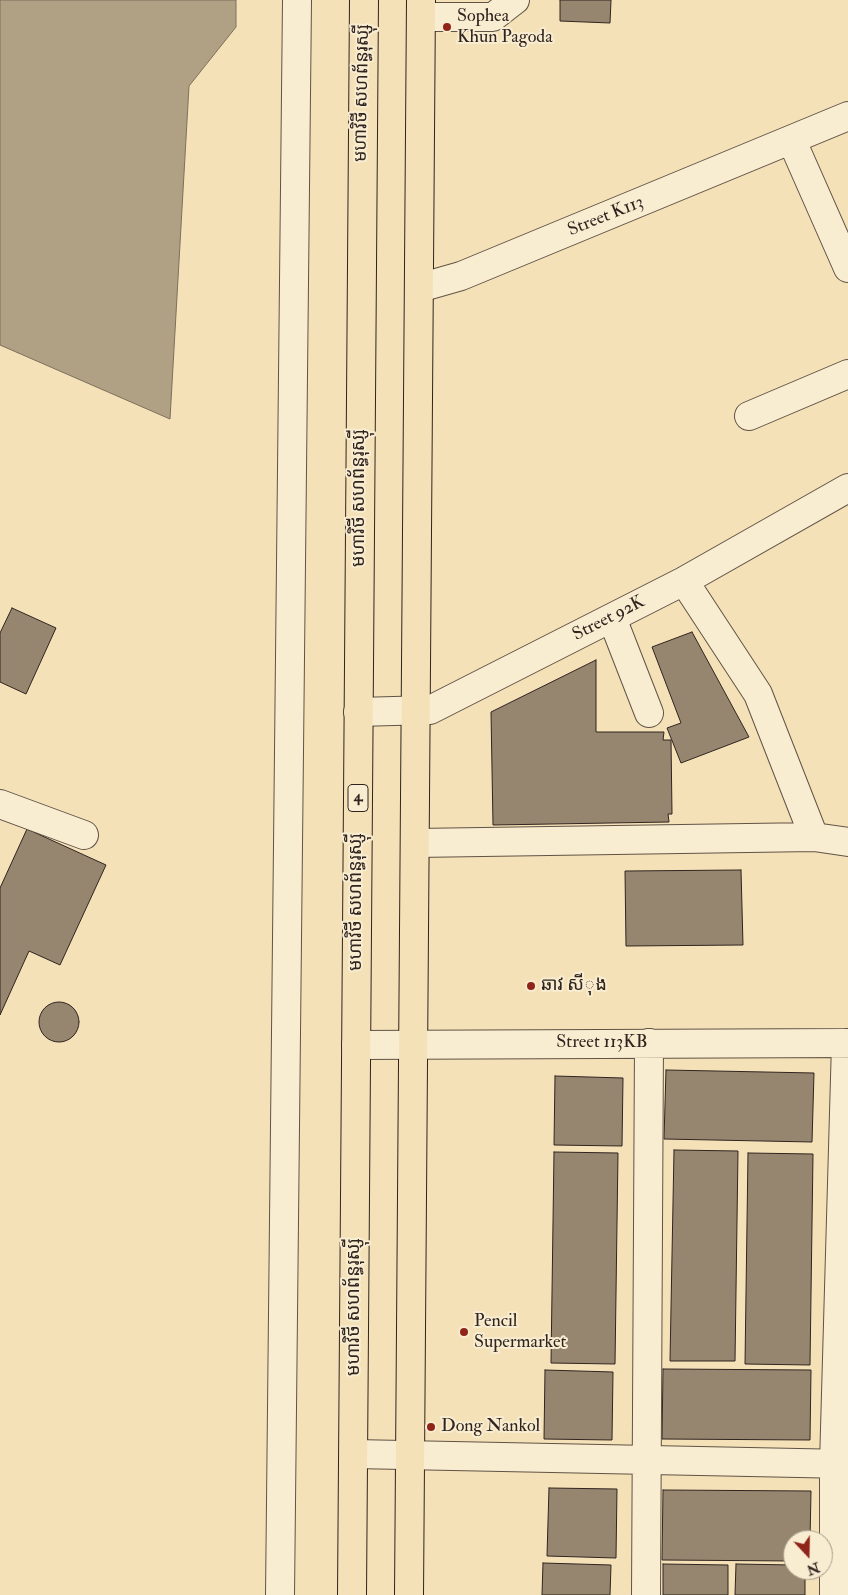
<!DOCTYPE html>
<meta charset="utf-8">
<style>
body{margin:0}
#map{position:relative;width:848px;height:1595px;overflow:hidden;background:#f4e1b8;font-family:"IM FELL Double Pica",serif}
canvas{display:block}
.north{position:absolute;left:783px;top:1530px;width:50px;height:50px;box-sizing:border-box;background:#f8ecd1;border:1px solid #a89c8a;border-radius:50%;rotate:159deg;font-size:14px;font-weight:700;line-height:20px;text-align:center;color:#30241f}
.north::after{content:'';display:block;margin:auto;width:18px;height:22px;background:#8f2418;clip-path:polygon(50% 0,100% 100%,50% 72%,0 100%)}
</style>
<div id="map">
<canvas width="848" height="1595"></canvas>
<div class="north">N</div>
</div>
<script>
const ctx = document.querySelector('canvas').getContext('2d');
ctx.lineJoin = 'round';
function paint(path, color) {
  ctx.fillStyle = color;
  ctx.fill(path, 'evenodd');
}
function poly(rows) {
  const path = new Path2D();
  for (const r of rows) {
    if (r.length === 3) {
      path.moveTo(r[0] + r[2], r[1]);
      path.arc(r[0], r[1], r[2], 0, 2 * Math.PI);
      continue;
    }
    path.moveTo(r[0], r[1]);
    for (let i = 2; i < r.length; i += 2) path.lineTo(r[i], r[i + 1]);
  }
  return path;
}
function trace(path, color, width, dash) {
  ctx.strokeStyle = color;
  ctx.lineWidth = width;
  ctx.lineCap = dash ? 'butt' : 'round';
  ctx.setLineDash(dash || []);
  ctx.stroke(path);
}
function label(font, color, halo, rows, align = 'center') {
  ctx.font = font + ' "IM FELL Double Pica","Noto Sans Khmer",serif';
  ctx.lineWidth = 4;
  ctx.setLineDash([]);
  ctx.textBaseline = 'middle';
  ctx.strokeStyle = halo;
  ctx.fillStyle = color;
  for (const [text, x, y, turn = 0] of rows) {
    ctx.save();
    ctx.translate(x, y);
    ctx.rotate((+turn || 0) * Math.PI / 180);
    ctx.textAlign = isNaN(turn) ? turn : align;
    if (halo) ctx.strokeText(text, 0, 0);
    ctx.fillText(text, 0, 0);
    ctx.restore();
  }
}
const water = poly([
 [0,0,236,0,236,27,189,86,170,419,0,345,0,0]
]);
paint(water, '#b1a184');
trace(water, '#7d6f5c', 1);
const building = poly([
 [560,0,611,0,610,23,560,21,560,0],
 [12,608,56,628,26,694,0,682,0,633,12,608],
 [692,632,749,737,681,763,667,728,681,723,652,647,692,632],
 [596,660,596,732,664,732,663,740,671,740,672,814,668,814,669,822,493,825,491,712,596,660],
 [27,829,106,865,60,965,29,951,0,1015,0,888,27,829],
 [741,870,743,945,626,946,625,871,741,870],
 [59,1022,20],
 [666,1070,814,1073,812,1142,664,1139,666,1070],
 [555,1076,623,1078,622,1146,554,1145,555,1076],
 [674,1150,738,1151,735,1361,670,1361,674,1150],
 [554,1152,618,1153,615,1364,551,1363,554,1152],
 [748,1153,813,1154,810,1365,745,1364,748,1153],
 [663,1369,811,1370,810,1440,662,1439,663,1369],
 [545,1370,613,1372,612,1440,544,1439,545,1370],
 [549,1488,617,1489,616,1558,547,1556,549,1488],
 [663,1490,811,1491,810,1540,793,1540,793,1561,662,1560,663,1490],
 [543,1563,611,1565,610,1595,542,1595,543,1563],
 [663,1564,728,1565,728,1595,663,1595,663,1564],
 [736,1564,793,1565,793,1570,805,1570,805,1595,735,1595,736,1564]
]);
paint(building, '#96866f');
trace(building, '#30241f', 1);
const minor = poly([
 [421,17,493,17,515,0],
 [792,141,848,268],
 [419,288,461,276,848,116],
 [749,416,848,374],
 [684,581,758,694,814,837],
 [612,618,649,713],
 [358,712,430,710,684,581,848,488],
 [0,804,84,835],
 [416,843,814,837,848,842],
 [356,1045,848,1043],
 [354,1454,848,1464],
 [280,1595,297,0],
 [646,1595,649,1043],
 [834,1595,834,1464,846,1043]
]);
const highway = poly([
 [352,1595,364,0],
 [409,1595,421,0]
]);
trace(minor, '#615345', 30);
trace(highway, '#30241f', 30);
trace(minor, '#f8ecd1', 28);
trace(highway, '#f4e1b8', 28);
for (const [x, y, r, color] of [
 [447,27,5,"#8f2418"],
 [531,986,5,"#8f2418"],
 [464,1332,5,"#8f2418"],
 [431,1427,5,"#8f2418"]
]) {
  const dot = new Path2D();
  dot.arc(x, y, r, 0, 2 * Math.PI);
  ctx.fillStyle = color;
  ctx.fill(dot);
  trace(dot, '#f8ecd1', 2);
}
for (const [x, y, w] of [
 [358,798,20]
]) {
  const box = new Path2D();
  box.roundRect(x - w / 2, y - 13.5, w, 27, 4);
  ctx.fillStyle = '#f8ecd1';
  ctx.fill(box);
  trace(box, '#30241f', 1);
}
label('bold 16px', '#30241f', null, [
 ["4",358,798]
]);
label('18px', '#30241f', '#f8ecd1', [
 ["Sophea",457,17],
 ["Khun Pagoda",457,38],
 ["ឆាវ សីុង",541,986],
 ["Pencil",474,1322],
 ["Supermarket",474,1343],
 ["Dong Nankol",441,1427]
], 'left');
label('18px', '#30241f', '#f8ecd1', [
 ["មហាវិថី សហព័ន្ធរុស្ស៊ី",363,93,-89],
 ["Street K113",606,217,-22],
 ["មហាវិថី សហព័ន្ធរុស្ស៊ី",360,498,-90],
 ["Street 92K",609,619,-27],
 ["មហាវិថី សហព័ន្ធរុស្ស៊ី",357,902,-90],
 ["Street 113KB",602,1043],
 ["មហាវិថី សហព័ន្ធរុស្ស៊ី",355,1307,-90]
]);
</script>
